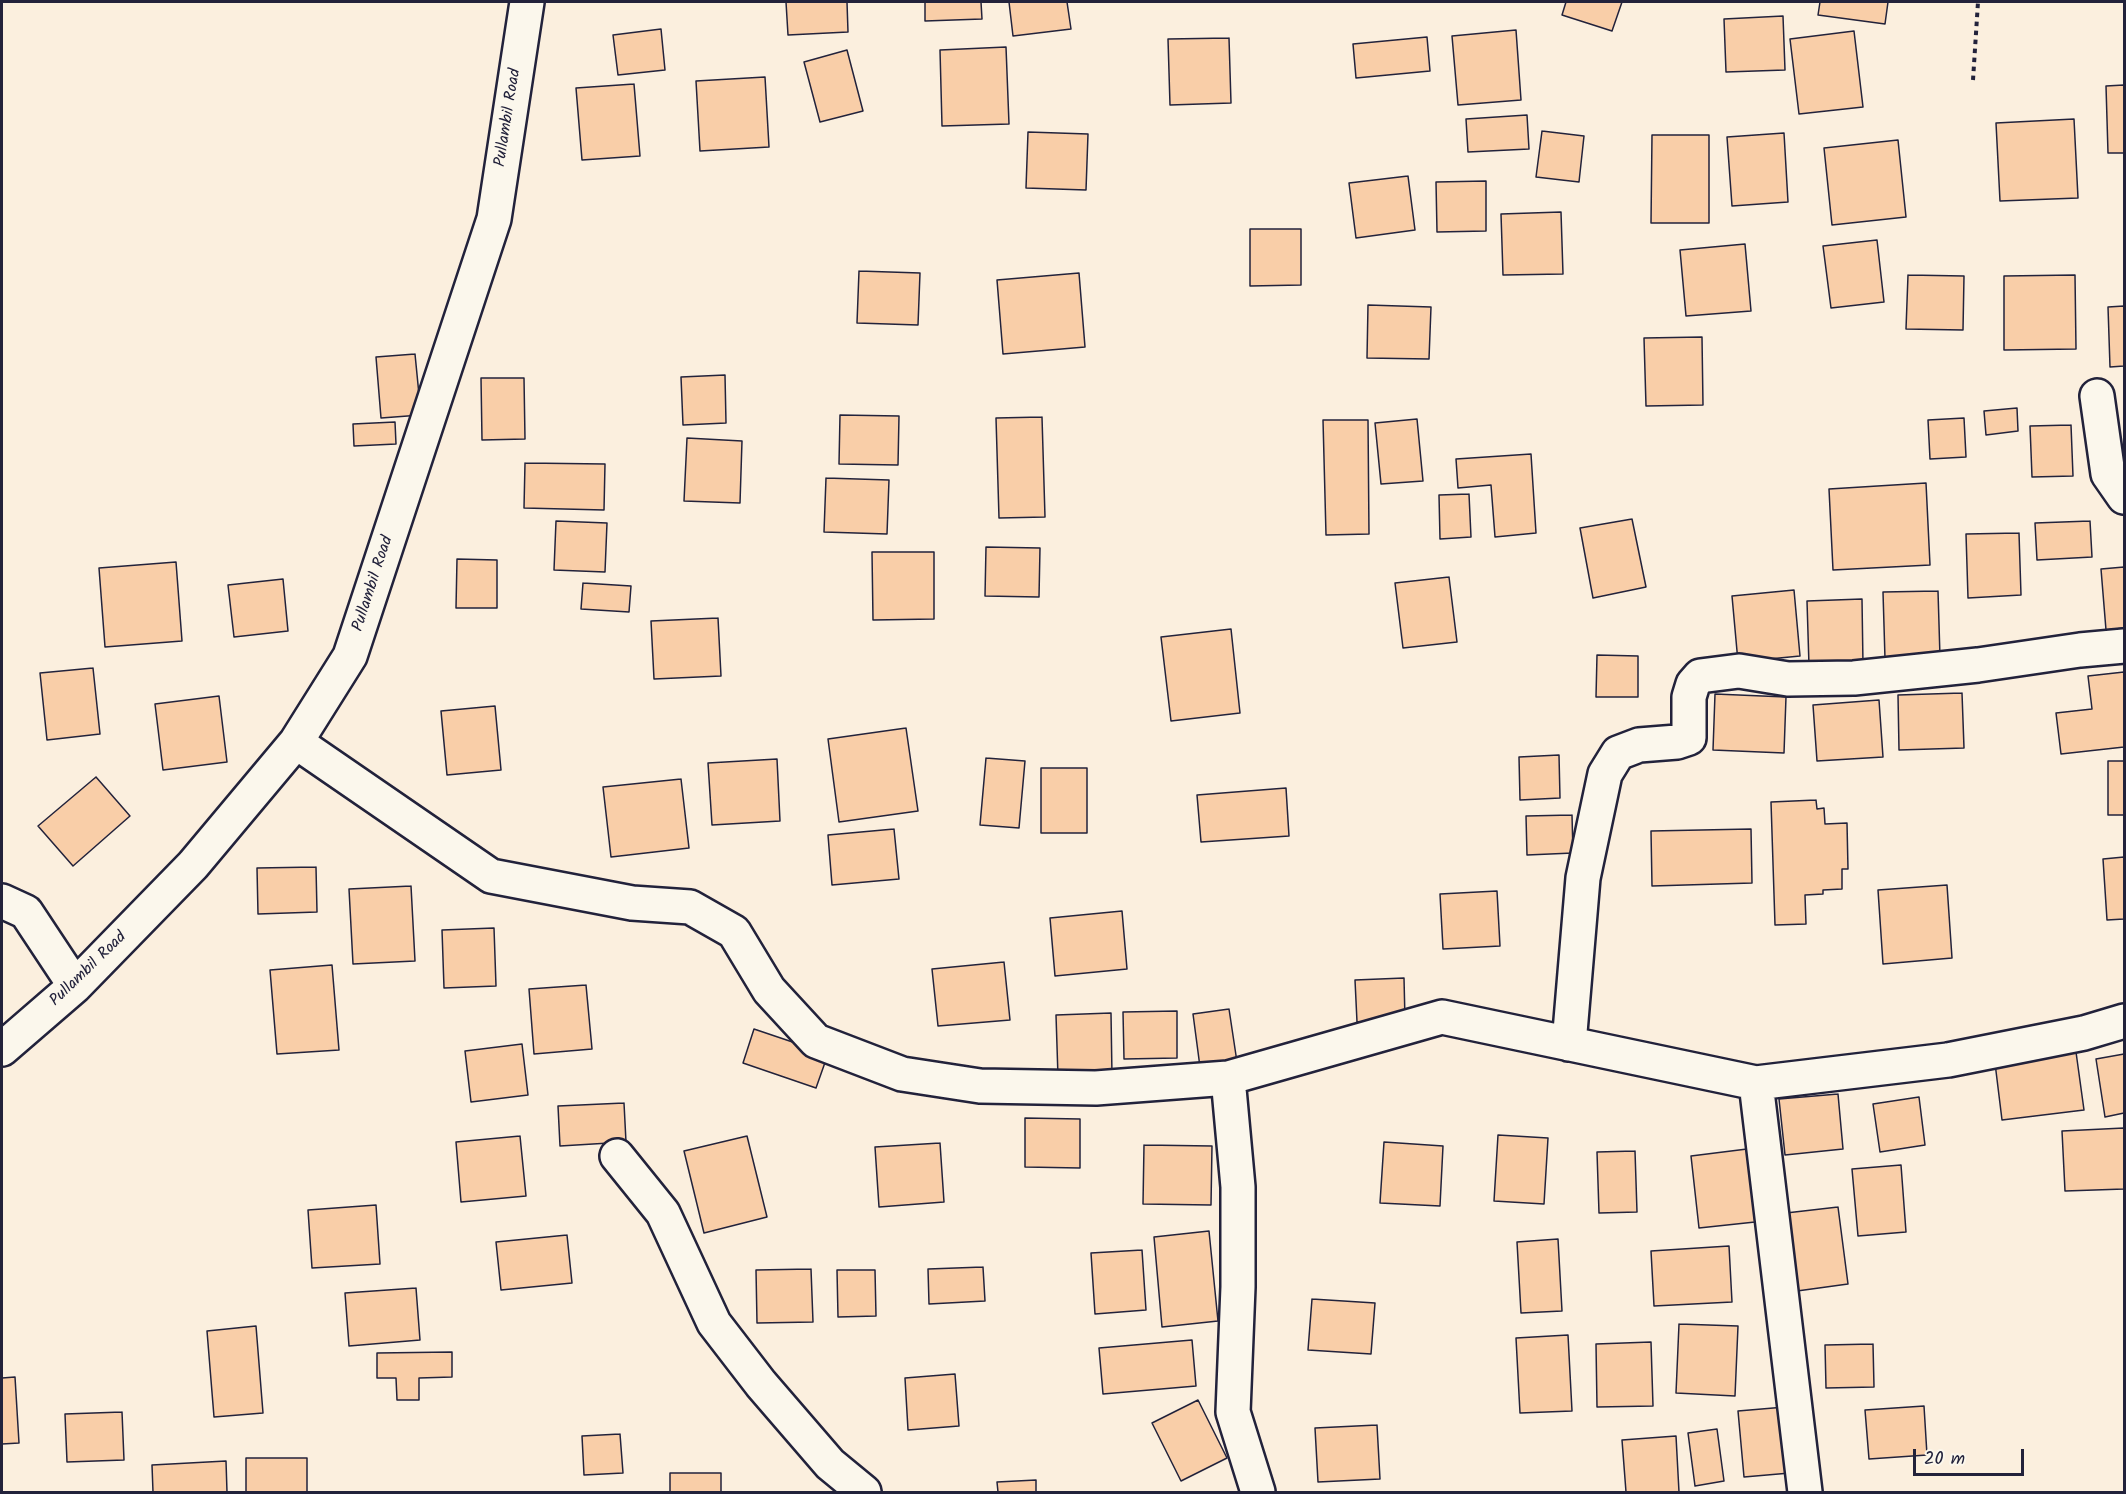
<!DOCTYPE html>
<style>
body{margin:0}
#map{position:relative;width:2126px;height:1494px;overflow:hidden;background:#fbefde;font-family:Kalam,sans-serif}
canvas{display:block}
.frame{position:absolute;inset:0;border:3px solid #22223b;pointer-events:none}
.scale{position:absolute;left:1913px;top:1449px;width:111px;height:27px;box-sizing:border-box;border:3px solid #22223b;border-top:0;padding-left:8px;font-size:18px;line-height:21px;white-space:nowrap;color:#22223b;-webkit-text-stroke:4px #fbf7ec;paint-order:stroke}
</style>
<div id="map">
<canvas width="2126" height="1494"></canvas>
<div class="frame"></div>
<div class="scale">20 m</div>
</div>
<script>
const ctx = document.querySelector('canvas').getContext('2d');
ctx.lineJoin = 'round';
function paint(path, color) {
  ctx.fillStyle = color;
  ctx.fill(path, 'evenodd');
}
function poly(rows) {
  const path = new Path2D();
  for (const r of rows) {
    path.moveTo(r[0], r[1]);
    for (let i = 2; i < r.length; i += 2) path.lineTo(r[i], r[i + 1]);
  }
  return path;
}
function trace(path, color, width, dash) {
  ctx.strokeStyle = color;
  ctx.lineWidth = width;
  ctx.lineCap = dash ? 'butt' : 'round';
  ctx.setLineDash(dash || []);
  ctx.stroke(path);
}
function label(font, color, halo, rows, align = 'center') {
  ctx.font = font + ' Kalam,sans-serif';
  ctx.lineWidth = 4.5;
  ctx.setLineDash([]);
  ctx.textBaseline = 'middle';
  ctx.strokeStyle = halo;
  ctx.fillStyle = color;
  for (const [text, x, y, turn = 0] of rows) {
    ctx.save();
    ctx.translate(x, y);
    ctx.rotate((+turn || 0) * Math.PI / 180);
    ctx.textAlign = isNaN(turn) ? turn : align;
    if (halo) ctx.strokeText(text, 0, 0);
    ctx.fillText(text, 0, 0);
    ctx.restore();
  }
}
const building = poly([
 [786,2,847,2,848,32,788,35,786,2],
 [925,2,981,2,982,19,925,21,925,2],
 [1009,2,1067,2,1071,29,1013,36,1009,2],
 [1566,2,1622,2,1612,31,1562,15,1566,2],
 [1820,2,1888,2,1885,24,1818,15,1820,2],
 [1783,16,1785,70,1726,72,1724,19,1783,16],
 [661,29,665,70,618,75,613,35,661,29],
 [1516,30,1521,100,1458,105,1452,36,1516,30],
 [1854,31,1863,107,1799,114,1790,39,1854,31],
 [1427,37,1430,71,1356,78,1353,44,1427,37],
 [1229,38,1231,103,1170,105,1168,39,1229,38],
 [1006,47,1009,124,942,126,940,50,1006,47],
 [847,50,863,111,820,122,804,62,847,50],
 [765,77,769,147,700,151,696,81,765,77],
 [634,84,640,156,582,160,576,88,634,84],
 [2124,85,2124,153,2108,153,2106,86,2124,85],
 [1527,115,1529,149,1468,152,1466,119,1527,115],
 [2074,119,2078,198,2000,201,1996,123,2074,119],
 [1542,131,1584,136,1579,182,1536,177,1542,131],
 [1028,132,1088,134,1086,190,1026,188,1028,132],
 [1784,133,1788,202,1732,206,1727,137,1784,133],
 [1652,135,1709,135,1709,223,1651,223,1652,135],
 [1898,140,1906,217,1832,225,1824,148,1898,140],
 [1408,176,1415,230,1356,238,1349,183,1408,176],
 [1486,181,1486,231,1437,232,1436,182,1486,181],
 [1561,212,1563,274,1503,275,1501,214,1561,212],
 [1250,229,1301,229,1301,285,1250,286,1250,229],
 [1877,240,1884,302,1831,308,1823,246,1877,240],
 [1745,244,1751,311,1686,316,1680,250,1745,244],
 [859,271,920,273,918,325,857,323,859,271],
 [1079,273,1085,347,1003,354,997,280,1079,273],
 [1908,275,1964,276,1963,330,1906,329,1908,275],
 [2075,275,2076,349,2004,350,2004,276,2075,275],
 [1368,305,1431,307,1429,359,1367,358,1368,305],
 [2124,306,2124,366,2110,367,2108,307,2124,306],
 [1702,337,1703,405,1646,406,1644,338,1702,337],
 [415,354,421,415,381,418,376,357,415,354],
 [725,375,726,423,683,425,681,377,725,375],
 [481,378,524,378,525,439,482,440,481,378],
 [2017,408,2018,431,1986,435,1984,411,2017,408],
 [840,415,899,416,898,465,839,464,840,415],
 [1042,417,1045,517,999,518,996,418,1042,417],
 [1964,418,1966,457,1930,459,1928,420,1964,418],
 [1417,419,1423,481,1381,484,1375,423,1417,419],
 [1323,420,1368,420,1369,534,1326,535,1323,420],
 [395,422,396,444,354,446,353,424,395,422],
 [2071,425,2073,476,2032,477,2030,426,2071,425],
 [687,438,742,441,740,503,684,501,687,438],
 [1531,454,1536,533,1495,537,1491,485,1458,488,1456,459,1531,454],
 [525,463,605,464,604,510,524,508,525,463],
 [826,478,889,480,887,534,824,532,826,478],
 [1926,483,1930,565,1833,570,1829,489,1926,483],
 [1469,494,1471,537,1440,539,1439,495,1469,494],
 [1632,519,1646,587,1593,598,1580,528,1632,519],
 [556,521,607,523,605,572,554,570,556,521],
 [2090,521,2092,557,2037,560,2035,523,2090,521],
 [2019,533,2021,595,1968,598,1966,534,2019,533],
 [986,547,1040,548,1039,597,985,596,986,547],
 [872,552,934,552,934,619,873,620,872,552],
 [457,559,497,560,497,608,456,608,457,559],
 [176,562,182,641,105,647,99,568,176,562],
 [2124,567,2124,628,2106,630,2101,569,2124,567],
 [1449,577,1457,642,1403,648,1395,583,1449,577],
 [283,579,288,631,234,637,228,585,283,579],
 [583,583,631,586,629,612,581,609,583,583],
 [1794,590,1800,656,1738,662,1732,596,1794,590],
 [1938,591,1940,657,1885,659,1883,592,1938,591],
 [1862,599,1863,665,1809,666,1807,601,1862,599],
 [718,618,721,676,654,679,651,621,718,618],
 [1231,629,1240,713,1171,721,1161,637,1231,629],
 [1597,655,1638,656,1638,697,1596,697,1597,655],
 [93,668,100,734,47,740,40,673,93,668],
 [2124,672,2124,747,2061,754,2056,713,2092,709,2088,676,2124,672],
 [1962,693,1964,748,1899,750,1898,695,1962,693],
 [1715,694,1786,697,1784,753,1713,750,1715,694],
 [219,696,227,762,163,770,155,704,219,696],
 [1879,700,1883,757,1817,761,1813,705,1879,700],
 [495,706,501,770,447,775,441,711,495,706],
 [906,728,918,811,839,822,828,739,906,728],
 [1559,755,1560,798,1520,800,1519,757,1559,755],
 [986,758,1025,761,1019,828,980,825,986,758],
 [777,759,780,821,712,825,708,763,777,759],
 [2108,761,2124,761,2124,815,2108,815,2108,761],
 [1041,768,1087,768,1087,833,1041,833,1041,768],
 [96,777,130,816,73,866,38,826,96,777],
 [681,779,689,848,611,857,603,787,681,779],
 [1286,788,1289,836,1201,842,1197,795,1286,788],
 [1816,800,1817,809,1824,808,1825,824,1847,823,1848,869,1842,869,1842,889,1823,890,1823,894,1805,895,1806,924,1775,925,1771,802,1816,800],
 [1572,815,1573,853,1527,855,1526,816,1572,815],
 [894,829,899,879,832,885,828,835,894,829],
 [1751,829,1752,883,1652,886,1651,831,1751,829],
 [2124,857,2124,919,2107,920,2103,859,2124,857],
 [316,867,317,912,258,914,257,868,316,867],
 [1947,885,1952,958,1883,964,1878,890,1947,885],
 [411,886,415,961,353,964,349,889,411,886],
 [1497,891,1500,946,1443,949,1440,894,1497,891],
 [1122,911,1127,969,1055,976,1050,918,1122,911],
 [494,928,496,986,444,988,442,930,494,928],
 [1004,962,1010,1020,938,1026,932,969,1004,962],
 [332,965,339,1050,277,1054,270,970,332,965],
 [1404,978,1405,1020,1357,1022,1355,980,1404,978],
 [586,985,592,1049,534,1054,529,989,586,985],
 [1229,1009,1237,1062,1200,1067,1193,1014,1229,1009],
 [1177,1011,1177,1058,1124,1059,1123,1012,1177,1011],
 [1111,1013,1112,1076,1058,1077,1056,1015,1111,1013],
 [754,1029,828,1054,816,1088,743,1063,754,1029],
 [522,1044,528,1095,471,1102,465,1051,522,1044],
 [2076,1052,2084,1110,2002,1120,1995,1063,2076,1052],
 [2124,1054,2124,1113,2105,1117,2096,1059,2124,1054],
 [1838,1094,1843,1149,1785,1155,1779,1099,1838,1094],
 [1919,1097,1925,1145,1880,1152,1873,1104,1919,1097],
 [624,1103,626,1142,560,1146,558,1106,624,1103],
 [1025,1118,1080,1119,1080,1168,1025,1167,1025,1118],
 [2124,1128,2124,1189,2065,1191,2062,1131,2124,1128],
 [1498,1135,1548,1138,1544,1204,1494,1201,1498,1135],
 [520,1136,526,1196,461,1202,456,1142,520,1136],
 [747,1136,767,1217,704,1233,684,1151,747,1136],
 [1384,1142,1443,1146,1440,1206,1380,1203,1384,1142],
 [940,1143,944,1202,879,1207,875,1147,940,1143],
 [1144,1145,1212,1146,1211,1205,1143,1204,1144,1145],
 [1747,1149,1755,1222,1699,1228,1691,1156,1747,1149],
 [1635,1151,1637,1212,1599,1213,1597,1152,1635,1151],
 [1901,1165,1906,1232,1858,1236,1852,1169,1901,1165],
 [376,1205,380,1264,312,1268,308,1210,376,1205],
 [1838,1207,1848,1284,1797,1291,1786,1213,1838,1207],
 [1209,1231,1218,1321,1162,1327,1154,1237,1209,1231],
 [567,1235,572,1283,501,1290,496,1242,567,1235],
 [1558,1239,1562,1311,1521,1313,1517,1242,1558,1239],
 [1729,1246,1732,1302,1654,1306,1651,1251,1729,1246],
 [1142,1250,1146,1310,1095,1314,1091,1253,1142,1250],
 [983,1267,985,1301,929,1304,928,1269,983,1267],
 [811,1269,813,1322,757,1323,756,1270,811,1269],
 [837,1270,875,1270,876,1316,838,1317,837,1270],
 [416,1288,420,1340,349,1346,345,1293,416,1288],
 [1312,1299,1375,1303,1371,1354,1308,1350,1312,1299],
 [1679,1324,1738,1326,1735,1396,1676,1393,1679,1324],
 [256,1326,263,1413,214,1417,207,1331,256,1326],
 [1568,1335,1572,1411,1520,1413,1516,1338,1568,1335],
 [1192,1340,1196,1386,1103,1394,1099,1348,1192,1340],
 [1651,1342,1653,1406,1597,1407,1596,1344,1651,1342],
 [1873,1344,1874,1387,1826,1388,1825,1345,1873,1344],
 [452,1352,452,1377,419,1378,419,1400,397,1400,396,1378,377,1378,377,1353,452,1352],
 [955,1374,959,1426,908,1430,905,1378,955,1374],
 [15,1377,19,1443,2,1444,2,1378,15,1377],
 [1198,1400,1227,1458,1181,1481,1152,1423,1198,1400],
 [1924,1406,1927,1455,1869,1459,1865,1410,1924,1406],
 [1785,1407,1790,1473,1744,1477,1738,1411,1785,1407],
 [122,1412,124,1460,67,1462,65,1414,122,1412],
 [1377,1425,1380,1479,1318,1482,1315,1428,1377,1425],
 [1717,1429,1724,1481,1695,1486,1688,1433,1717,1429],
 [620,1434,623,1473,584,1475,582,1436,620,1434],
 [1676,1436,1679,1492,1626,1492,1622,1440,1676,1436],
 [246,1458,307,1458,307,1492,246,1492,246,1458],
 [226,1461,227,1492,153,1492,152,1465,226,1461],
 [670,1473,721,1473,721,1492,670,1492,670,1473],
 [1036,1480,1036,1492,998,1492,997,1482,1036,1480]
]);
paint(building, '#f9cea8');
trace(building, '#22223b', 1.5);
const street = poly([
 [2097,396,2108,474,2124,497],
 [296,742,491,876,632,903,690,907,734,932,769,990,816,1041,902,1074,980,1086,1096,1088,1228,1078,1442,1017,1756,1083,1948,1060,2084,1033,2124,1021],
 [2,901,26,912,75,986],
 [1569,1044,1583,878,1605,774,1618,753,1639,745,1677,742,1689,738,1689,697,1693,684,1700,676,1739,671,1788,679,1854,678,1978,665,2080,650,2124,646],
 [2,1049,75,986,193,865,296,742,350,656,494,219,527,2],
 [1228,1078,1238,1187,1238,1287,1233,1412,1258,1492],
 [1756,1083,1805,1492],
 [617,1156,663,1213,714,1323,761,1384,830,1464,864,1492]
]);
trace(street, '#22223b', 38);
trace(poly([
 [1973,80,1978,2]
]), '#22223b', 4, [4.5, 4.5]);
trace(street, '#fbf7ec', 33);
label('16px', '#22223b', '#fbf7ec', [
 ["Pullambil Road",509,118,-81],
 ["Pullambil Road",374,584,-72],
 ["Pullambil Road",89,970,-44]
]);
</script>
